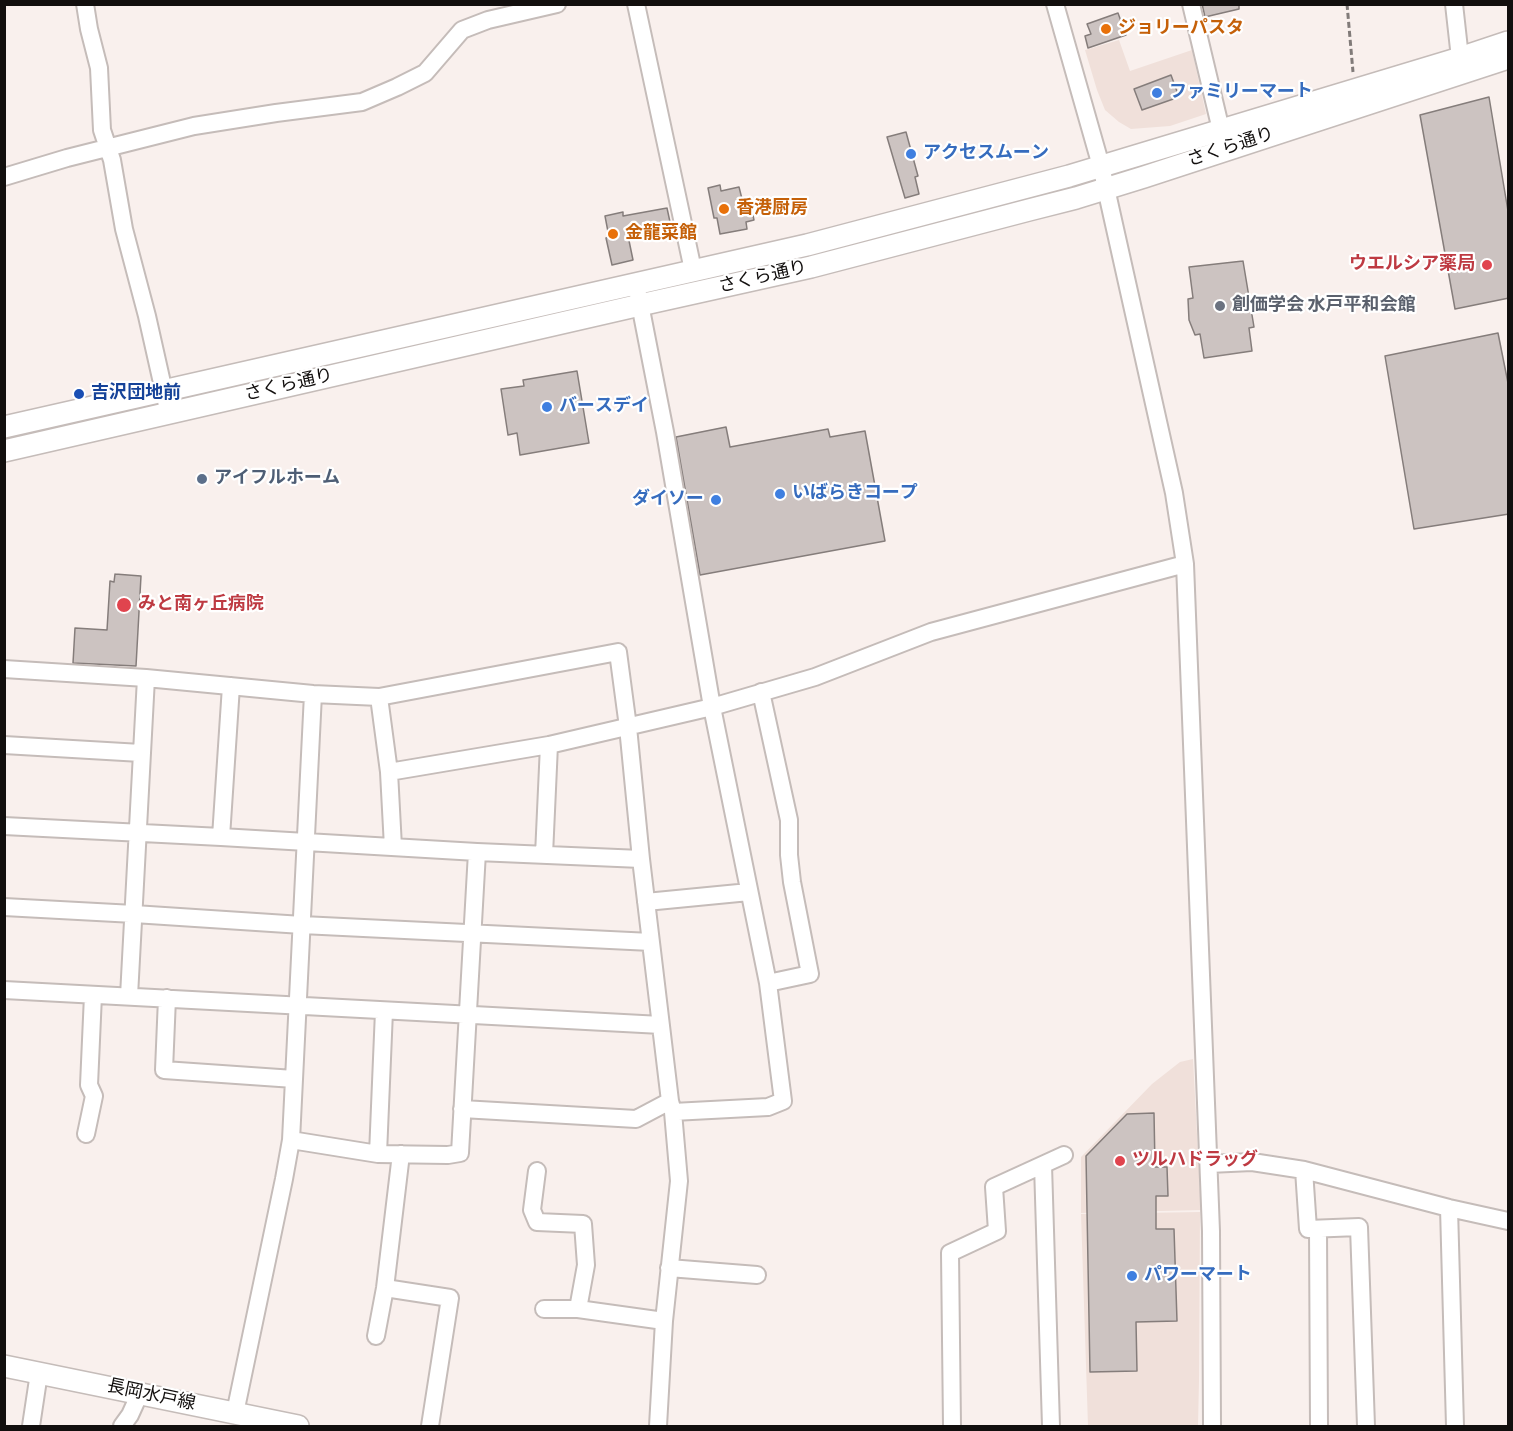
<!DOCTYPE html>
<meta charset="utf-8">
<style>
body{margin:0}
#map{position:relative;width:1513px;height:1431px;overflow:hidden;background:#f9f0ed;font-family:"Source Sans 3",sans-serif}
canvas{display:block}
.frame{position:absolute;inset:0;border:6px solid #120f0e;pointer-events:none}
</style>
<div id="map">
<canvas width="1513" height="1431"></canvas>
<div class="frame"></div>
</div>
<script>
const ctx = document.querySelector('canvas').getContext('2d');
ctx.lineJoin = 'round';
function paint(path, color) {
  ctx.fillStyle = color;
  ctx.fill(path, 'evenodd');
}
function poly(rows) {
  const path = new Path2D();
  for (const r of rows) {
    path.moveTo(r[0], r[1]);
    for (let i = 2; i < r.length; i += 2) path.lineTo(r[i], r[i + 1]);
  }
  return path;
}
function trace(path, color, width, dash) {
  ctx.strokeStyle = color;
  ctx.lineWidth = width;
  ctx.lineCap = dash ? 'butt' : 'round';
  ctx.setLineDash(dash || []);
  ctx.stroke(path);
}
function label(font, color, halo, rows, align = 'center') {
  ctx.font = font + ' "Source Sans 3","Noto Sans JP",sans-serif';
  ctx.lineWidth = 4.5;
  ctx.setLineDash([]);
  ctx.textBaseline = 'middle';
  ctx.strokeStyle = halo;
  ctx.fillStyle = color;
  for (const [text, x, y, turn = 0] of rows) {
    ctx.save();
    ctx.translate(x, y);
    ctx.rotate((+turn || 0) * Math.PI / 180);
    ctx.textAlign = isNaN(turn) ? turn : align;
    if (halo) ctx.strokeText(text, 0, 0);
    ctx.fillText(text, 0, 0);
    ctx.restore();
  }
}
paint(poly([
 [1119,40,1130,71,1192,50,1206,114,1170,126,1131,129,1119,122,1105,110,1097,90,1085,50],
 [1193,1059,1201,1210,1081,1213,1081,1157,1152,1084,1180,1062],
 [1200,1212,1199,1381,1198,1426,1088,1426,1081,1214]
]), '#f0e0da');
const building = poly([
 [1202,4,1239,4,1239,9,1205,17,1202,4],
 [1118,13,1126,35,1088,48,1085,36,1091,34,1087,24,1118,13],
 [1171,75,1179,97,1142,110,1134,89,1171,75],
 [1489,97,1509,217,1509,298,1455,309,1420,115,1489,97],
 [906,132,918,176,915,177,919,194,905,198,887,137,906,132],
 [720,185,721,191,739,187,743,203,750,202,754,220,746,222,747,229,720,234,717,218,714,218,708,188,720,185],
 [667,208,670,222,627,231,633,260,612,265,606,238,609,237,605,216,623,212,623,216,667,208],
 [1243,261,1254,327,1249,328,1252,351,1204,358,1200,334,1195,335,1189,320,1188,299,1193,298,1189,267,1243,261],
 [1498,333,1509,388,1509,514,1414,529,1385,356,1498,333],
 [577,371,589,443,520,455,517,433,508,435,501,389,524,386,523,380,577,371],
 [726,427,730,447,828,429,830,437,865,431,885,541,700,575,676,437,726,427],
 [115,574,141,576,136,666,73,663,75,628,107,630,110,581,114,582,115,574],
 [1154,1113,1155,1167,1167,1167,1168,1196,1156,1196,1156,1229,1174,1229,1177,1321,1136,1322,1137,1371,1090,1372,1086,1156,1127,1114,1154,1113]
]);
paint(building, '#ccc3c1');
trace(building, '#857d7b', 1.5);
const minor = poly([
 [85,4,89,29,99,68,102,130,112,160,124,229,147,316,169,414],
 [636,4,693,270],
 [1055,4,1101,166,1174,493,1185,564,1211,1231,1212,1426],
 [1191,4,1221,130],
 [1454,4,1460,58],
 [4,177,67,158,194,126,276,113,362,102,397,87,425,73,462,30,488,20,557,4],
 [638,294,665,432,712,707,768,983,783,1101,768,1107,673,1112],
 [4,669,146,678,313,694,379,697,618,652,628,727,641,859,670,1101,673,1112,679,1181,664,1321,658,1426],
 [761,692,789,820,789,855,792,882,810,974,768,983],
 [379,697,389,772,393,847],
 [4,745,141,753],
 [389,772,549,745,712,707,815,677,931,632,1185,564],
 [4,826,221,837,477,852,641,859],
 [221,837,231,686],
 [544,855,549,745],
 [646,902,749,892],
 [4,907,134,914,302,925,651,942],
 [4,990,661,1025],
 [129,996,146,678],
 [167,998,164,1070,294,1079],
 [462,1109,636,1119,670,1101],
 [86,1134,94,1096,89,1085,93,995],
 [291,1140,378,1154,448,1155,460,1153,477,852],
 [378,1154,384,1011],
 [1209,1164,1252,1162,1304,1170,1449,1208,1508,1221],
 [1043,1165,1051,1426],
 [1304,1170,1308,1229,1359,1227,1366,1426],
 [537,1171,532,1210,537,1222,583,1224,586,1265,578,1309],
 [1449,1208,1455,1426],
 [1318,1229,1319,1426],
 [669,1268,757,1275],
 [385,1288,450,1298,430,1426],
 [544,1309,578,1309,664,1321],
 [376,1336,385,1288,401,1154],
 [235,1413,284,1179,291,1140,313,694],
 [31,1426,39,1373],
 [122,1426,130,1415,140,1393],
 [952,1426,950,1253,997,1231,994,1187,1064,1155]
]);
const major = poly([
 [4,427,807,245,1069,176,1460,58,1508,42],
 [4,451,640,305,811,267,1029,210,1076,198,1144,177,1508,58],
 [4,1366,298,1426]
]);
trace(minor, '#c5bcb9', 20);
trace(major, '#c5bcb9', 24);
trace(poly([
 [1347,4,1353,72]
]), '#817b79', 3, [6, 3]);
trace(minor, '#fff', 16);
trace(major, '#fff', 21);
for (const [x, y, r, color] of [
 [1106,29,6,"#e8710a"],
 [1157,93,6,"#3f7fe0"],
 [911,154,6,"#3f7fe0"],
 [724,209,6,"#e8710a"],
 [613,234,6,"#e8710a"],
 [1487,265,6,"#e0444e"],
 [1220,306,6,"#6b7280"],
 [79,394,6,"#1a4fb4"],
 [547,407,6,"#3f7fe0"],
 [202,479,6,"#5c6f8a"],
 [780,494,6,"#3f7fe0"],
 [716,500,6,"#3f7fe0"],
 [124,605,8,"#e0444e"],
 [1120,1161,6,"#e0444e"],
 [1132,1276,6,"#3f7fe0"]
]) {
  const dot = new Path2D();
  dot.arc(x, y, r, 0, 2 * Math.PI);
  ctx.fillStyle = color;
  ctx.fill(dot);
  trace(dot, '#fff', 2);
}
label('bold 18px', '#c56008', '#fff', [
 ["ジョリーパスタ",1118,29],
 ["香港厨房",736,209],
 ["金龍菜館",625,234]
], 'left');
label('bold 18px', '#366cbe', '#fff', [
 ["ファミリーマート",1169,93],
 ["アクセスムーン",923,154],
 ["バースデイ",559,407],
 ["いばらきコープ",792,494],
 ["ダイソー",704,500,"right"],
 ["パワーマート",1144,1276]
], 'left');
label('18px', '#120f0e', '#fff', [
 ["さくら通り",1231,148,-18],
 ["さくら通り",763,278,-13],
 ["さくら通り",289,386,-13],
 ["長岡水戸線",151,1396,12]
]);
label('bold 18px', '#be3a42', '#fff', [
 ["ウエルシア薬局",1475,265,"right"],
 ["みと南ヶ丘病院",138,605],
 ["ツルハドラッグ",1132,1161]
], 'left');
label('bold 18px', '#5b616d', '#fff', [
 ["創価学会 水戸平和会館",1232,306]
], 'left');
label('bold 18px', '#164399', '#fff', [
 ["吉沢団地前",91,394]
], 'left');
label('bold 18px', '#4e5e75', '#fff', [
 ["アイフルホーム",214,479]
], 'left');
</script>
